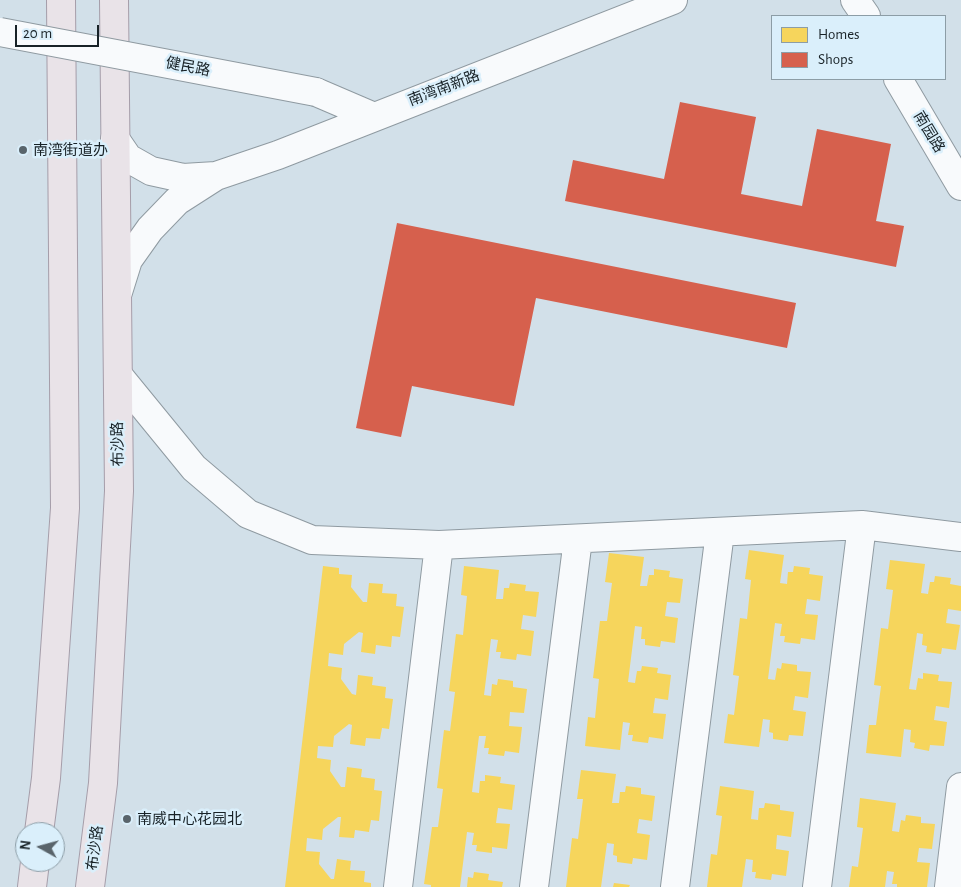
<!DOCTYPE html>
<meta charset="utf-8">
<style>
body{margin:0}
#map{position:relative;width:961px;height:887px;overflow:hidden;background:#d2e0e9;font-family:"Alegreya Sans",sans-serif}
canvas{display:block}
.legend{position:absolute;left:771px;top:15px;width:175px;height:65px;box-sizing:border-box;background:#daeffb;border:1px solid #8c9da6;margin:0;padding:6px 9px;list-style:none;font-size:15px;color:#182227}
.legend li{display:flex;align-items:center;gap:10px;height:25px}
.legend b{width:25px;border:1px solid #8c9da6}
.north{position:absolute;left:15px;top:822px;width:50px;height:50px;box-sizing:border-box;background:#daeffb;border:1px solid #8c9da6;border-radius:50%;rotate:277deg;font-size:14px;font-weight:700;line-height:20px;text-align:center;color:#182227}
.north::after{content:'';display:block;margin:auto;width:18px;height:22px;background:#59646b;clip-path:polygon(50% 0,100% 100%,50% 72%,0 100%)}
.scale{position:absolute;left:15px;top:25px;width:84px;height:22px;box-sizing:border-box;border:2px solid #182227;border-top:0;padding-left:6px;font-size:15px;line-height:18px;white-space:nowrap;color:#182227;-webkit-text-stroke:4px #daeffb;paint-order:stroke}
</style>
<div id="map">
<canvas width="961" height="887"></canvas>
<ul class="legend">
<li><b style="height:14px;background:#f6d55c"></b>Homes</li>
<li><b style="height:14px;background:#d6604d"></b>Shops</li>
</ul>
<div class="north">N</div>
<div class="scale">20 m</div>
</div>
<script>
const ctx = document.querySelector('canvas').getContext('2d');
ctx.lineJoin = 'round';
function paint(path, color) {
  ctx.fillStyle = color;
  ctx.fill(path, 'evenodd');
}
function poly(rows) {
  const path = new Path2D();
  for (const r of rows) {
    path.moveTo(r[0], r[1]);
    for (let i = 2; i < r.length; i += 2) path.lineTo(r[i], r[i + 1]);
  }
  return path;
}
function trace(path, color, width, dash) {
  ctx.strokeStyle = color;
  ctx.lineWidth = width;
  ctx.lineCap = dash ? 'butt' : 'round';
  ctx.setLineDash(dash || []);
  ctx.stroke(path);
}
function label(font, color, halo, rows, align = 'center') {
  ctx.font = font + ' "Alegreya Sans","Noto Sans SC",sans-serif';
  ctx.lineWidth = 5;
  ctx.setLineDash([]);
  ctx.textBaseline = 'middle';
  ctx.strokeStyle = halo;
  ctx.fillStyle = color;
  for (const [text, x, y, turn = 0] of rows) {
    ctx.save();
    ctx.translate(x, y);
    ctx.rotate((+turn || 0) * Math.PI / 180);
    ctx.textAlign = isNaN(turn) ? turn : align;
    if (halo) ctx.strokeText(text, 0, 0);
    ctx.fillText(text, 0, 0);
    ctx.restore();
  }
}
paint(poly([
 [749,550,784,555,780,583,787,584,788,572,793,572,794,566,810,568,809,574,823,576,820,601,807,599,805,614,818,615,815,640,801,638,800,644,784,642,785,636,780,636,782,624,775,623,768,679,775,680,777,668,781,669,782,663,797,665,797,671,811,672,808,698,795,696,793,710,806,712,803,736,789,735,788,741,773,739,773,733,769,732,770,720,763,719,759,747,724,743,728,714,734,715,739,676,733,675,740,618,747,619,751,580,745,579],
 [609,553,644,557,640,586,647,586,649,575,654,575,654,569,670,571,669,577,683,579,680,603,667,602,665,616,678,618,675,643,661,641,660,647,645,645,645,639,641,639,642,627,635,626,628,682,635,683,637,671,641,671,642,666,658,668,657,673,671,675,668,700,655,698,653,713,666,714,663,739,649,737,648,743,632,741,633,735,628,735,630,723,623,722,620,750,585,746,588,717,595,718,599,679,593,678,600,621,607,621,612,583,605,582],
 [890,560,925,564,921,593,928,594,930,582,934,582,935,576,951,578,950,584,961,586,961,611,948,609,946,623,960,625,956,650,942,648,941,654,926,652,927,646,922,645,923,634,917,633,909,689,916,690,918,678,923,679,923,673,939,675,938,681,952,682,949,708,936,706,934,720,947,722,944,746,930,745,929,751,914,748,915,743,910,742,911,730,904,729,901,757,866,753,869,725,876,725,881,686,874,685,881,628,888,629,893,590,886,589],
 [323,566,339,568,339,574,352,575,351,587,363,602,367,602,369,583,383,584,382,593,397,594,396,606,404,607,400,637,392,636,391,647,376,645,375,654,361,652,363,633,359,632,344,644,343,655,329,653,328,666,342,668,341,679,352,694,356,695,358,675,373,677,372,685,386,687,385,698,393,699,389,729,382,728,380,739,366,738,365,746,350,744,352,725,349,724,334,736,333,747,318,746,317,758,331,760,330,771,341,787,345,787,347,767,362,769,361,777,375,779,374,790,382,791,379,821,371,820,369,832,355,830,354,838,339,837,341,817,338,817,323,829,322,840,307,838,306,851,320,852,319,864,331,879,334,879,337,859,351,861,350,870,365,871,364,882,371,883,371,887,285,887],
 [464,566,499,570,496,599,503,599,504,588,509,588,510,583,526,585,525,591,539,592,536,617,523,615,521,629,534,631,531,656,517,654,516,660,500,658,501,652,496,652,498,640,491,639,484,695,491,696,492,684,497,685,498,679,513,681,513,687,527,689,524,713,510,712,509,726,522,727,519,753,505,751,504,756,488,754,489,748,484,748,486,736,479,736,472,792,479,793,480,781,485,781,485,775,501,777,500,783,515,785,512,810,498,808,496,823,510,824,507,849,492,847,492,853,476,851,477,845,472,845,474,833,467,832,460,887,431,887,431,885,424,884,432,827,438,827,443,789,437,788,444,730,450,731,455,692,449,691,456,634,463,635,467,596,461,595],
 [581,770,616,774,612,803,619,803,620,792,625,792,626,786,641,788,641,794,655,796,652,821,639,819,637,833,650,835,647,860,633,858,632,864,617,862,617,856,613,855,614,844,607,843,601,887,566,887,572,838,578,839,583,799,577,799],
 [720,786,754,791,751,819,758,820,759,808,764,808,765,803,780,805,780,810,794,812,791,837,777,835,776,849,789,851,786,876,772,874,771,880,755,878,756,872,752,872,753,860,746,859,742,887,707,887,711,854,717,855,722,816,716,815],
 [860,798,896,803,892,831,899,832,901,820,905,821,906,815,921,817,921,823,935,824,932,849,919,848,917,862,930,863,927,887,897,887,897,884,892,884,894,872,887,871,885,887,849,887,852,866,858,867,863,828,857,827],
 [474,872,489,874,488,880,503,882,502,887,467,887,468,877,473,878],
 [614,883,630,885,629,887,613,887]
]), '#f6d55c');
paint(poly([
 [680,102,756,117,741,194,802,206,817,129,891,144,876,221,904,226,896,267,565,201,573,160,664,179],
 [397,223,796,303,787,348,536,298,514,406,412,386,401,437,356,428]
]), '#d6604d');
const minor = poly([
 [855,0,866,16],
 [898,79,961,186],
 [316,92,372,116],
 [115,139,128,158,151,171,183,178,216,176],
 [118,292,128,260,150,229,177,201,216,176,278,155,673,0],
 [118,375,194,468,248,514,312,540,439,545,862,525,961,537],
 [398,887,439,545],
 [534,887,578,539],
 [675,887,720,532],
 [817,887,862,525],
 [949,887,961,787]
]);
const major = poly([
 [39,832,46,778,65,508,61,0],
 [32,887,35,862],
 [90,887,103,783,119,491,114,0]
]);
trace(minor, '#8f9aa1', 30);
trace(major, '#a59da9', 30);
trace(minor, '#f8fafc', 28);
trace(major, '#e9e3e8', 28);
const minorBridge = poly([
 [0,32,316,92]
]);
trace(minorBridge, '#8f9aa1', 30, []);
trace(minorBridge, '#f8fafc', 28);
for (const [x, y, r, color] of [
 [23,150,5,"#59646b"],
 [127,819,5,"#59646b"]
]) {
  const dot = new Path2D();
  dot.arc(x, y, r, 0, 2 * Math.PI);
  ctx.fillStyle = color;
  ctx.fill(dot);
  trace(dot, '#daeffb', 2);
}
label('15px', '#182227', '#daeffb', [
 ["健民路",188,67,11],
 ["南湾南新路",444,88,-21],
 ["南园路",929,132,59],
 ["布沙路",118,444,-91],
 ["布沙路",95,848,-83]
]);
label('15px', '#182227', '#daeffb', [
 ["南湾街道办",33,150],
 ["南威中心花园北",137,819]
], 'left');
</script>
